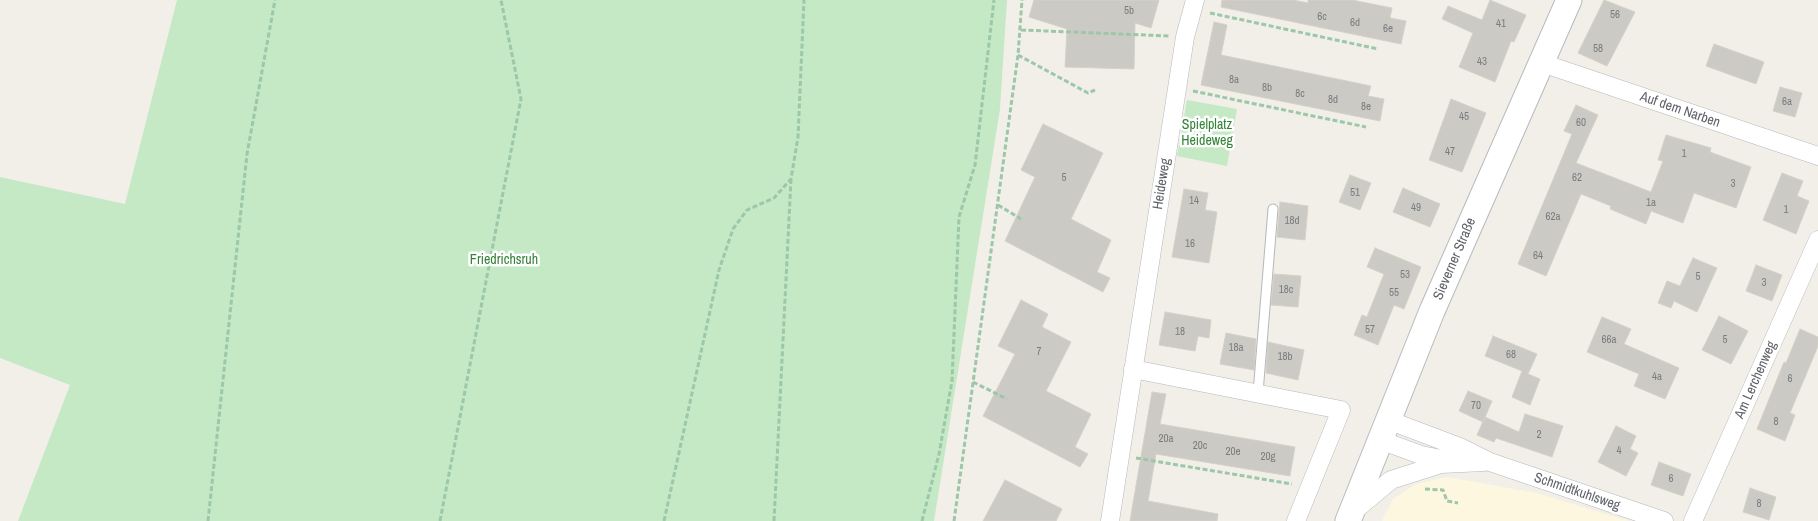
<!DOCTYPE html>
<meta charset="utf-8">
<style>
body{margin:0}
canvas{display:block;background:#f1efe8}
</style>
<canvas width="1818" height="521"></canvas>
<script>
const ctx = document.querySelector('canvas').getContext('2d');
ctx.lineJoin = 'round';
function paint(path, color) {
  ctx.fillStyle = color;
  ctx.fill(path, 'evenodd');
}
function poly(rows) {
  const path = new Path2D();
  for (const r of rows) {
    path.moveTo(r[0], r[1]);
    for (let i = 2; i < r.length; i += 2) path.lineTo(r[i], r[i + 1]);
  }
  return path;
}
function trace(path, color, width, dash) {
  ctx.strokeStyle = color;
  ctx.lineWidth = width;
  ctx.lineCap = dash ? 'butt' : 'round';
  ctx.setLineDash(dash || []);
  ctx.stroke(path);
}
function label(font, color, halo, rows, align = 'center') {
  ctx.font = font + ' "Archivo Narrow",sans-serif';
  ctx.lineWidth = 5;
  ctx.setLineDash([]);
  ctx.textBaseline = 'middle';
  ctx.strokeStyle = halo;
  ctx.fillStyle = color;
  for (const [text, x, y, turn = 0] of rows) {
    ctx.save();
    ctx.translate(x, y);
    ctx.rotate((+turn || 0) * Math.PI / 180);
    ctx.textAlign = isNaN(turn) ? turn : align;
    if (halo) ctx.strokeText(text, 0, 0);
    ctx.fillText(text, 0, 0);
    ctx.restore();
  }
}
paint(poly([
 [1447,477,1536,493,1629,521,1382,521,1393,499,1416,484]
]), '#fef7e0');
paint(poly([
 [177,0,1007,0,1000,109,934,521,18,521,70,385,0,358,0,177,125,204],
 [1187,100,1237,109,1227,166,1177,156]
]), '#c5e8c5');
const building = poly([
 [1034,0,1159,0,1151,28,1135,23,1134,69,1065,67,1067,29,1029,17,1034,0],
 [1222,0,1293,0,1308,3,1308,0,1352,0,1392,8,1390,18,1406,21,1401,44,1221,7,1222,0],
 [1490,0,1526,15,1514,42,1511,41,1495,82,1459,67,1473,33,1442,19,1448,6,1482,20,1490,0],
 [1604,0,1635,12,1607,66,1578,53,1604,0],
 [1214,22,1227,25,1221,55,1371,86,1368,96,1384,99,1380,121,1201,85,1214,22],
 [1714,44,1764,62,1756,84,1706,66,1714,44],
 [1780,87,1802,93,1795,117,1773,111,1780,87],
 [1451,99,1486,113,1462,172,1429,160,1451,99],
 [1576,105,1598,115,1576,163,1651,192,1663,161,1658,160,1666,135,1711,148,1710,152,1751,167,1736,208,1694,193,1683,223,1651,211,1646,224,1610,209,1611,206,1581,194,1546,276,1518,264,1572,134,1564,131,1576,105],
 [1043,124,1103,153,1071,219,1111,240,1097,272,1110,278,1103,292,1005,241,1035,177,1021,170,1043,124],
 [1782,173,1803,181,1797,196,1809,201,1796,234,1763,220,1782,173],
 [1350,175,1371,183,1360,210,1339,202,1350,175],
 [1403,188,1440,204,1430,227,1393,212,1403,188],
 [1184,189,1208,193,1205,210,1217,212,1209,263,1172,257,1184,189],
 [1280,202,1308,206,1305,240,1277,237,1280,202],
 [1375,248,1421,267,1404,309,1394,305,1378,345,1354,335,1362,315,1367,317,1384,274,1367,267,1375,248],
 [1693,258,1717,268,1697,312,1674,301,1671,308,1658,303,1667,281,1680,286,1693,258],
 [1756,265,1782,275,1772,301,1746,291,1756,265],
 [1274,274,1301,276,1298,307,1271,305,1274,274],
 [1021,300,1048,314,1042,327,1071,342,1046,391,1091,414,1075,447,1088,454,1080,467,983,416,1015,354,998,346,1021,300],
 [1165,312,1211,320,1209,338,1198,336,1195,351,1159,345,1165,312],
 [1719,316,1748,331,1731,364,1702,350,1719,316],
 [1602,317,1631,329,1624,344,1679,368,1665,399,1634,386,1639,374,1587,352,1602,317],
 [1800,329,1818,337,1818,346,1790,413,1795,415,1785,441,1757,429,1784,362,1786,363,1800,329],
 [1226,333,1256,339,1254,370,1220,364,1226,333],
 [1493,336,1537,354,1528,374,1540,379,1530,405,1512,397,1522,371,1485,356,1493,336],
 [1268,342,1304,350,1298,380,1266,373,1268,342],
 [1468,391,1492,401,1483,422,1459,411,1468,391],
 [1152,392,1166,394,1160,424,1295,447,1290,476,1156,454,1148,501,1218,514,1217,521,1130,521,1152,392],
 [1525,414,1563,426,1552,457,1496,438,1494,442,1477,435,1485,417,1519,432,1525,414],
 [1616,426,1636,436,1630,449,1638,453,1626,476,1598,462,1616,426],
 [1659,462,1691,474,1683,496,1651,485,1659,462],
 [1005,480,1062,509,1056,521,983,521,1005,480],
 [1750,488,1776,497,1769,520,1743,512,1750,488]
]);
paint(building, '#cccac5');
trace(building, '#d6d1c6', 1);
const lane = poly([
 [1258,393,1273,209]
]);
const street = poly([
 [1542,63,1818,156],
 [1133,369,1341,410,1296,521],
 [1388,420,1462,448,1490,462,1664,521],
 [1380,440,1421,455,1447,460],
 [1354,511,1391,480,1441,464,1484,462],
 [1110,521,1185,37,1195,0],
 [1693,521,1818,240]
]);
const secondary = poly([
 [1348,521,1432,311,1569,0]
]);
trace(lane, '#b5b8bc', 11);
trace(street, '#b5b8bc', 19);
trace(secondary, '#b6babf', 27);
trace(poly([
 [1210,13,1378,49],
 [1021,30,1170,36],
 [1018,55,1088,93,1095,90],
 [1193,91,1366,127],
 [998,205,1021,219],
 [973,382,1007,399],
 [1136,458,1292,484],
 [1425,489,1443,490,1447,501,1458,503],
 [208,521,247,154,275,0],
 [440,521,521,99,501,0],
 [664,521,719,270,733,229,747,210,774,198,791,179,798,137,804,0],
 [774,521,791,179],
 [922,521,939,454,952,381,959,217,975,165,994,0],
 [954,521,1018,55,1022,0]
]), '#9cc7a9', 3, [5, 2.5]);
trace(lane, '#fff', 9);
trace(street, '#fff', 18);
trace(secondary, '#fff', 25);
label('11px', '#7a7d7f', null, [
 ["5b",1129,11],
 ["56",1615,15],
 ["6c",1322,17],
 ["6d",1355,23],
 ["41",1501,24],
 ["6e",1388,29],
 ["58",1598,49],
 ["43",1482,62],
 ["8a",1234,80],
 ["8b",1267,88],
 ["8c",1300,94],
 ["8d",1333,100],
 ["6a",1787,102],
 ["8e",1366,107],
 ["45",1464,117],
 ["60",1581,123],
 ["47",1450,152],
 ["1",1684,154],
 ["5",1064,178],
 ["62",1577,178],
 ["3",1733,184],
 ["51",1355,193],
 ["14",1194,201],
 ["1a",1651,203],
 ["49",1416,208],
 ["1",1786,210],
 ["62a",1553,217],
 ["18d",1292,221],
 ["16",1190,244],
 ["64",1538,256],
 ["53",1405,275],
 ["5",1698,277],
 ["3",1764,283],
 ["18c",1286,290],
 ["55",1394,293],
 ["57",1370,330],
 ["18",1180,332],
 ["66a",1609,340],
 ["5",1725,340],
 ["18a",1236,348],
 ["7",1039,352],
 ["68",1511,355],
 ["18b",1285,357],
 ["4a",1657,377],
 ["6",1790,379],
 ["70",1476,406],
 ["8",1776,422],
 ["2",1539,435],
 ["20a",1166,439],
 ["20c",1200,446],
 ["4",1619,451],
 ["20e",1233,452],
 ["20g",1268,457],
 ["6",1671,479],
 ["8",1759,504]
]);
label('14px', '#5f6368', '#fff', [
 ["Auf dem Narben",1680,110,19],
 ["Heideweg",1162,184,-81],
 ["Sieverner Straße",1455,259,-67],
 ["Am Lerchenweg",1756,380,-66],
 ["Schmidtkuhlsweg",1577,492,19]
]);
label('14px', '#348238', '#fff', [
 ["Spielplatz",1207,125],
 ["Heideweg",1207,141],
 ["Friedrichsruh",504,260]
]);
</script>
